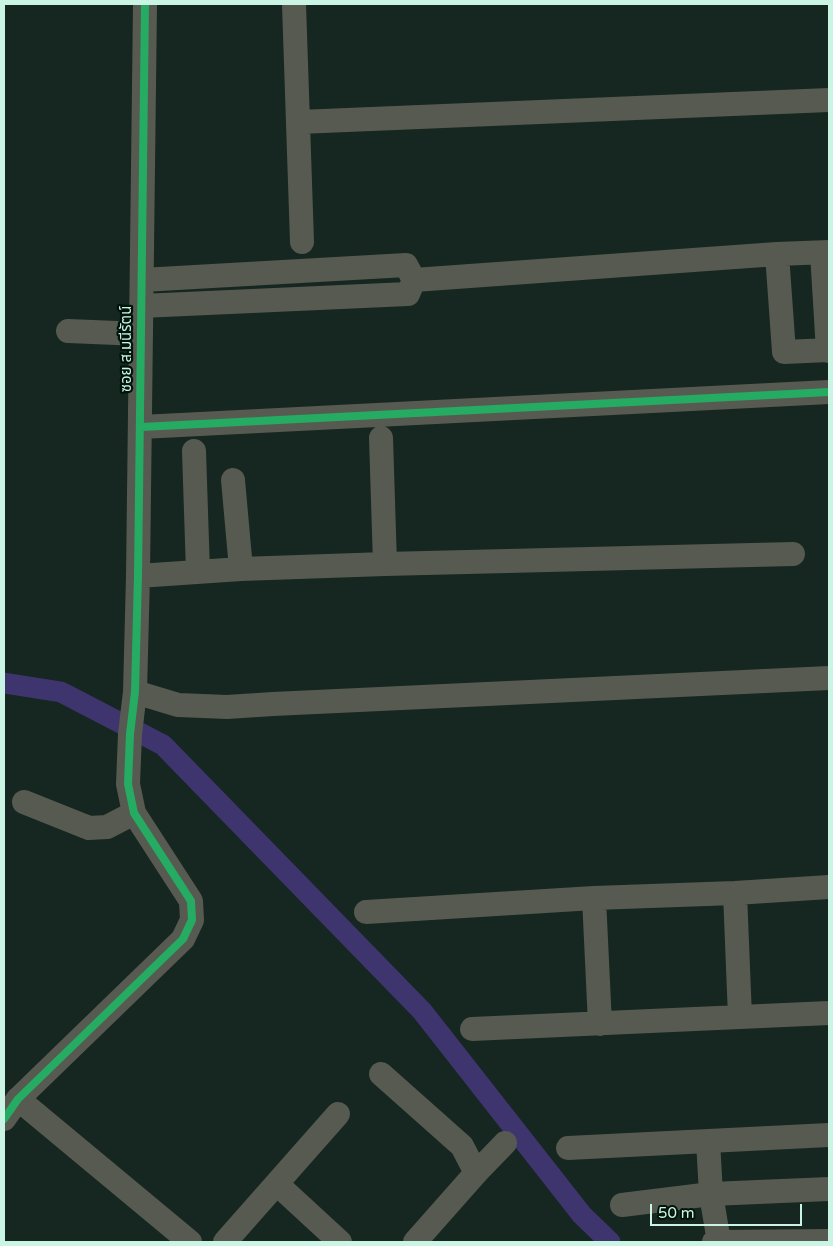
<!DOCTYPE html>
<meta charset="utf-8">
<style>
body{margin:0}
#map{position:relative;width:833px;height:1246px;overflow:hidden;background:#162620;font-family:"Varela Round",sans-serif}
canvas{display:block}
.frame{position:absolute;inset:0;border:5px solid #caf4e3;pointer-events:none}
.scale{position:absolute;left:650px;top:1204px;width:152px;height:22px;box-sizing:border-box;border:2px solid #caf4e3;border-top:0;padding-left:6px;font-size:15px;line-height:18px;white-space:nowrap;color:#caf4e3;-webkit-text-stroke:4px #00140b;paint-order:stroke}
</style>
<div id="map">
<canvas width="833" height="1246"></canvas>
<div class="frame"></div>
<div class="scale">50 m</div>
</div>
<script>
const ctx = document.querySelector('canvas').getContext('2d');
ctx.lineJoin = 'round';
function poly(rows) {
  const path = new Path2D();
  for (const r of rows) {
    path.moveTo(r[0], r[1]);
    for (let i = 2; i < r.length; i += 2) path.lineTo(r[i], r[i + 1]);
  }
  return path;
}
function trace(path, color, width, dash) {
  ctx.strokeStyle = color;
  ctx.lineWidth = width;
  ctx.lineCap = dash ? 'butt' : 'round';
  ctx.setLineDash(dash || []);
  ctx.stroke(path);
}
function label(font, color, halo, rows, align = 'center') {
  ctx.font = font + ' "Varela Round","Noto Sans Thai",sans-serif';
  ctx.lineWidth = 4.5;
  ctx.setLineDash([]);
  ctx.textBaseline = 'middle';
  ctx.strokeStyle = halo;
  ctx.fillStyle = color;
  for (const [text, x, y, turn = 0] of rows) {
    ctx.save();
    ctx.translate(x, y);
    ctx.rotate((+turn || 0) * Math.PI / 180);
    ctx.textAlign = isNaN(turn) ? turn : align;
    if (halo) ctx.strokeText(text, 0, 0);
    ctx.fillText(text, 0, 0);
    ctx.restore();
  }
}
trace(poly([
 [4,683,61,692,163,745,422,1011,582,1215,610,1242]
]), '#3e356f', 21);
trace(poly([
 [294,4,302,242],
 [299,122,829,100],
 [822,253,828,351],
 [777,254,784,352,829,350],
 [414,280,777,254,829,252],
 [141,306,408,294,414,280,406,265,142,280],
 [68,331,141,334],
 [141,427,829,392],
 [194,451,198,572],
 [233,480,241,569],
 [385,564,793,554],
 [138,576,241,569,385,564,381,438],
 [135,692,178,705,227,707,273,704,829,678],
 [24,802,89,828,107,827,134,813],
 [735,893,740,1017],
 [594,898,600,1024],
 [366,912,594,898,735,893,829,887],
 [472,1029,829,1013],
 [381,1074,462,1146,476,1173],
 [18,1099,190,1242],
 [4,1119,18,1099,183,939,192,920,191,901,134,813,128,784,130,734,135,692,138,576,145,4],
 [708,1141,711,1194,719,1242],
 [568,1148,829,1135],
 [277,1184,340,1242],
 [622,1205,711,1194,829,1189],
 [225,1242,338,1114],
 [415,1242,476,1173,505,1143],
 [714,1242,829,1241]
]), '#575a50', 24);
trace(poly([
 [141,427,829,392],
 [4,1119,18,1099,183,939,192,920,191,901,134,813,128,784,130,734,135,692,138,576,145,4]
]), '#26ab63', 8);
label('15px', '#caf4e3', '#00140b', [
 ["ซอย ส.มนีรัตน์",127,349,-90]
]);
</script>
